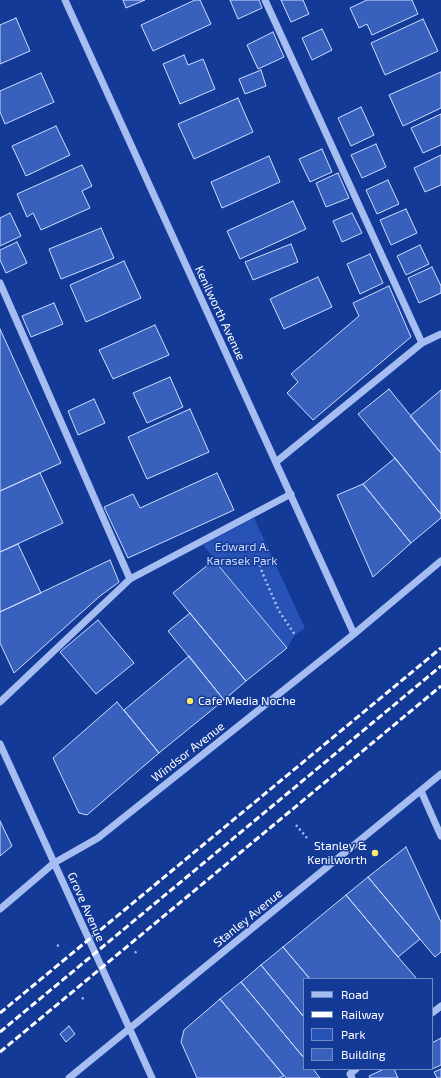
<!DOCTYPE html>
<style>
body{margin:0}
#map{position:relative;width:441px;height:1078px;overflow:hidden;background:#143a97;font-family:"Exo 2",sans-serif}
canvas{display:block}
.legend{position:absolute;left:303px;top:978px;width:130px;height:92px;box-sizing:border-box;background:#143a97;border:1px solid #7289c1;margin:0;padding:5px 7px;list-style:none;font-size:12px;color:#fff}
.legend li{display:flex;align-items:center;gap:8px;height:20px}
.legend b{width:20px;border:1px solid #7289c1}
</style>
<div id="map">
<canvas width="441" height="1078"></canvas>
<ul class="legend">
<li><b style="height:5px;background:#a6bdf2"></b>Road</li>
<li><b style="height:5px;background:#fff"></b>Railway</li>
<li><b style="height:11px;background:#2752b6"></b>Park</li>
<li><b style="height:11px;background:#3860bd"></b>Building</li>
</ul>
</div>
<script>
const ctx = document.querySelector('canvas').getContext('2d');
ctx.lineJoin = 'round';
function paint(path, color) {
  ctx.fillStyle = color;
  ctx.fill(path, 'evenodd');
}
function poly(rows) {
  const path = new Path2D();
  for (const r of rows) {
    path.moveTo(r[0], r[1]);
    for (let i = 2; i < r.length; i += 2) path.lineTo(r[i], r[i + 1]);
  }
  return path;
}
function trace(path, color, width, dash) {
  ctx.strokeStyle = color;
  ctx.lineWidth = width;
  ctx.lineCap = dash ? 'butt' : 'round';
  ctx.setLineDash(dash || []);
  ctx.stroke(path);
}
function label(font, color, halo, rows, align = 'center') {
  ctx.font = font + ' "Exo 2",sans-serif';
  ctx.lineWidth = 3;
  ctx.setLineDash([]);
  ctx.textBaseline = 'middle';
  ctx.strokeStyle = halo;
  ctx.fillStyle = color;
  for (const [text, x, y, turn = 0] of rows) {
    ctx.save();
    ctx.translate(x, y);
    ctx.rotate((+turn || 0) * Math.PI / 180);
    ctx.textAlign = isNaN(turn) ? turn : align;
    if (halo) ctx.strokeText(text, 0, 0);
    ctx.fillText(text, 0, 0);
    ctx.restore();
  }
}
paint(poly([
 [254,518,305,628,295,635,287,648,203,545]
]), '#2752b6');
const building = poly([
 [123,0,145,0,126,8,123,0],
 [195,0,200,0,211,24,153,51,141,25,195,0],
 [230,0,259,0,262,8,238,19,230,0],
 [281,0,303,0,309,14,291,22,281,0],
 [367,0,412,0,418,14,372,35,367,24,359,28,350,8,367,0],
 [16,18,30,51,0,64,0,25,16,18],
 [423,19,438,51,385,75,371,43,423,19],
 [322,29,332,50,312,60,302,38,322,29],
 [273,32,284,57,258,69,247,45,273,32],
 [184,55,188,65,203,59,215,89,180,104,163,64,184,55],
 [261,70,266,86,245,94,239,79,261,70],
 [441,72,441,108,403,126,389,95,441,72],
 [41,73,54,102,5,124,0,112,0,91,41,73],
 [238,98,253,132,194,159,178,124,238,98],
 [361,107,374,135,351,146,338,118,361,107],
 [441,114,441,145,423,153,411,128,441,114],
 [56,126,70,155,26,176,12,146,56,126],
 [376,144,386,167,362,178,351,155,376,144],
 [322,149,332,172,310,182,299,159,322,149],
 [441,155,441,185,425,192,414,168,441,155],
 [269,156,280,182,222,208,211,182,269,156],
 [82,165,92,186,82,191,90,208,41,230,33,213,27,217,17,194,82,165],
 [338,173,349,198,326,207,316,183,338,173],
 [388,180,399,204,377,214,366,190,388,180],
 [293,201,306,229,240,259,227,231,293,201],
 [406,209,417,233,391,245,380,220,406,209],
 [10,213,21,236,0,246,0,218,10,213],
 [352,213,362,233,342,242,333,221,352,213],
 [101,228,114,258,61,279,49,249,101,228],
 [17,242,27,263,6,273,0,260,0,250,17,242],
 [291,244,298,262,253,280,245,262,291,244],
 [420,245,429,264,406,275,397,256,420,245],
 [370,254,383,283,360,294,347,264,370,254],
 [124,261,141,298,86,322,70,285,124,261],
 [432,267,441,286,441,293,419,303,408,278,432,267],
 [318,277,332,307,284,329,270,299,318,277],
 [389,286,411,337,313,420,287,393,298,382,291,374,359,316,353,303,389,286],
 [54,303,63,324,31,337,22,316,54,303],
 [155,325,169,355,113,379,99,350,155,325],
 [0,329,61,463,0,491,0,329],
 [170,377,183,407,147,423,133,393,170,377],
 [389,389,441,453,441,514,358,414,389,389],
 [441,390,441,453,410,416,441,390],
 [94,399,105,423,78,435,68,411,94,399],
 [190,409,209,452,147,479,128,437,190,409],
 [395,458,441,514,441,518,411,543,363,484,395,458],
 [40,473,63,523,0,552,0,491,40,473],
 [217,473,234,510,128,558,104,507,133,494,140,508,217,473],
 [363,484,411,543,373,577,337,495,363,484],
 [18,544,41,593,0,612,0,552,18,544],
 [110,560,119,582,100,596,14,673,0,643,0,612,110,560],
 [214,560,287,648,246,681,173,593,214,560],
 [190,613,246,681,224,700,168,631,190,613],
 [98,620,134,663,96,694,60,652,98,620],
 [189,656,224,700,159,753,124,710,189,656],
 [117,702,159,753,87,815,79,813,53,758,117,702],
 [0,821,12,846,0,856,0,821],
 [406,847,441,922,441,952,435,957,368,877,406,847],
 [368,877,420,939,398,957,346,895,368,877],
 [346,895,398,957,417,979,310,979,283,947,346,895],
 [283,947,310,979,304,979,304,1017,261,965,283,947],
 [261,965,304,1017,304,1058,241,982,261,965],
 [241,982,304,1058,304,1069,313,1069,320,1078,286,1078,220,999,241,982],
 [220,999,284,1076,279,1078,197,1078,181,1042,184,1030,220,999],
 [69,1026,75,1034,66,1042,60,1034,69,1026],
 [441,1038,441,1065,432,1069,432,1043,441,1038],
 [384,1069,394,1069,398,1078,370,1078,369,1076,384,1069],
 [441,1069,441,1078,437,1078,434,1072,441,1069]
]);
paint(building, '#3860bd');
trace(building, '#cedcfd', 1);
trace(poly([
 [273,559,260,564,262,572,279,611,295,635],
 [296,825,307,838],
 [57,946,61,944],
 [135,953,137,950],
 [82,999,85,996]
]), '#a6bdf2', 2.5, [2, 3]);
trace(poly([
 [65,0,354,634],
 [265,0,422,343],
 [0,283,130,579],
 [276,462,422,343,441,334],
 [0,702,130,579,291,494],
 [0,744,152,1078],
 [421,791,441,836],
 [0,909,54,863,98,838,354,634,441,561],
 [432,1013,441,1006],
 [69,1078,441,774],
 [352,1078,350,1074,356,1069]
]), '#a6bdf2', 7);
trace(poly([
 [0,1013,441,648],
 [0,1032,441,666],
 [0,1052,441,686]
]), '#fff', 3, [7, 3]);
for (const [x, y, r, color] of [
 [190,701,4,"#ffea68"],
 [375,853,4,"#ffea68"]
]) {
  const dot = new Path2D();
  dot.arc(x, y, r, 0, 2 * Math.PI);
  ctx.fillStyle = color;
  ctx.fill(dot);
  trace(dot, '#143a97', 1.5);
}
label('12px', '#fff', '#143a97', [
 ["Kenilworth Avenue",220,313,65],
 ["Windsor Avenue",188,752,-38],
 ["Grove Avenue",86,907,66],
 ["Stanley Avenue",248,918,-39]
]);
label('12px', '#cedcfd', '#143a97', [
 ["Edward A.",242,547],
 ["Karasek Park",242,561]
]);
label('12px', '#fff', '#143a97', [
 ["Cafe Media Noche",198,701],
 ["Stanley &",367,846,"right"],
 ["Kenilworth",367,860,"right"]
], 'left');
</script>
